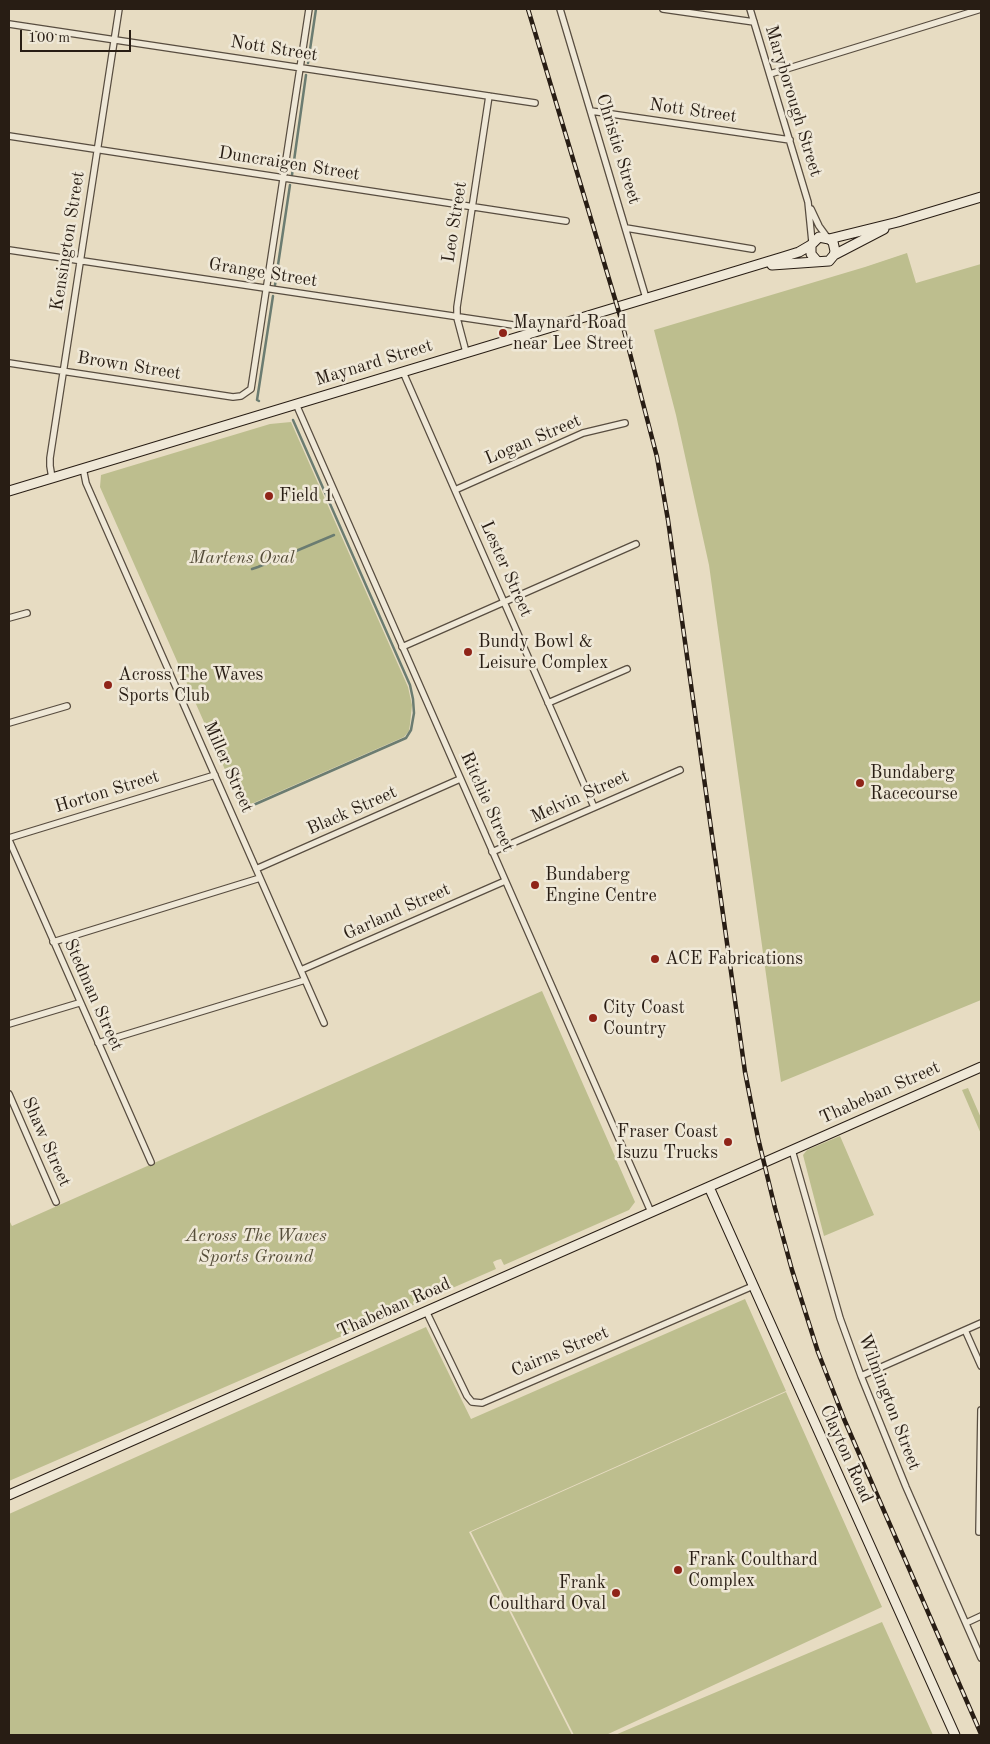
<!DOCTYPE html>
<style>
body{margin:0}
#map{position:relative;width:990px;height:1744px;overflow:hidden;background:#e7dcc2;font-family:"Old Standard TT",serif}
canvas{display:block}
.frame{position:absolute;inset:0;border:10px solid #281d14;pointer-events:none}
.scale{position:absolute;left:20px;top:30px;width:111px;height:22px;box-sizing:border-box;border:2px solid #281d14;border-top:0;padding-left:6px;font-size:15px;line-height:18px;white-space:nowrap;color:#281d14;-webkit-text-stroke:4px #efe8d7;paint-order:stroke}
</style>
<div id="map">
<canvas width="990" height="1744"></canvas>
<div class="frame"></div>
<div class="scale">100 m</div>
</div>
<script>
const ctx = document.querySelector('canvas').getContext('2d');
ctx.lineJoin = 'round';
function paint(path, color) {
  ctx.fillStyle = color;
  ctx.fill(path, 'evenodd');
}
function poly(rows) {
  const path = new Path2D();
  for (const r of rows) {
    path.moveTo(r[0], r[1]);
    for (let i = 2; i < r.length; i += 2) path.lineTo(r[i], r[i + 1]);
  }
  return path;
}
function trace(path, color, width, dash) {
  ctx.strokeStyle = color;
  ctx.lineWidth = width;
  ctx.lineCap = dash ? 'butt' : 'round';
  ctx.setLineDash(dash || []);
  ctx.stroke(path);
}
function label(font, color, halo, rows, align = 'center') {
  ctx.font = font + ' "Old Standard TT",serif';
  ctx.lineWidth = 5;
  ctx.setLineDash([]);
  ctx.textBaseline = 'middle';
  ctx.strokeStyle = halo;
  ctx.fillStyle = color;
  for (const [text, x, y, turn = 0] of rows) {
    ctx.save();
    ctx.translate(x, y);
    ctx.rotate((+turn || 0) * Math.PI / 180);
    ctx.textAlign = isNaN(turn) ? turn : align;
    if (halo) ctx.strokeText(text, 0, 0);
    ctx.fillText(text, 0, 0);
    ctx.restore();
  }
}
paint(poly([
 [907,253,916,283,981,264,981,1000,781,1082,709,565,676,415,654,330,865,267],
 [291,422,408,687,412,705,410,724,409,731,404,737,242,808,100,487,101,475,270,424],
 [542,991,635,1202,629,1210,504,1265,501,1259,497,1260,493,1262,496,1269,9,1481,9,1220,12,1226],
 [968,1088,981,1118,981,1134,962,1090],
 [840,1136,874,1215,824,1236,803,1155,807,1150],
 [745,1299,786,1391,469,1532,572,1735,9,1735,9,1514,426,1327,471,1419],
 [786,1392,882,1607,606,1735,574,1735,471,1532],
 [882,1622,933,1735,615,1735,655,1718]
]), '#bdbe8e');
trace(poly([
 [308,63,316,9],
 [292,175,306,75],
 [275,285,290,185],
 [259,401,257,400,273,296],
 [252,569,258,567,334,535],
 [242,810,406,738,411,730,414,713,413,699,410,685,293,420]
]), '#6b7c71', 2.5);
const street = poly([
 [560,9,646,298],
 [663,9,754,22],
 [750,9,808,202,812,242],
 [9,24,535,103],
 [770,74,981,9],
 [591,111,790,140],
 [9,136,566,221],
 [811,209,819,226,827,237],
 [626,228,752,249],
 [9,250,513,325],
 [466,352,457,318,457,307,489,96],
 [9,363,233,397,241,396,251,389,309,9],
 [403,372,594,807],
 [296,404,651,1212],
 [83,468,86,483,324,1023],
 [52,478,50,466,50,458,119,9],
 [455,490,583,433,625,423],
 [9,618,27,613],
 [402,647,636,544],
 [548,703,627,669],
 [9,723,67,706],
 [9,838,215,775],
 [9,840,151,1162],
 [492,852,680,770],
 [256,869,460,779],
 [53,942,260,878],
 [301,970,505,881],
 [9,1024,79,1003],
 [98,1043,305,980],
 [9,1094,56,1202],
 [792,1150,840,1318,861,1376,906,1487,981,1658],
 [426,1311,467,1396,472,1402,482,1403,753,1286],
 [965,1330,981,1366],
 [861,1376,981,1323],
 [979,1532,981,1410],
 [966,1623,981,1616]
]);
const secondary = poly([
 [829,239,898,222,981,197],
 [834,255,884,229],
 [772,265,829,261,834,255,835,251,833,242,829,239,819,237,811,245,811,254,817,261],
 [9,491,783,257,799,252,811,245],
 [709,1187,955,1735],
 [9,1495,981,1067]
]);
trace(street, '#584d40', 8);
trace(secondary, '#281d14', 11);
trace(street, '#efe8d7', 5.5);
trace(secondary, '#efe8d7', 9);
const rail = poly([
 [528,9,621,319,657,457,668,520,745,1072,758,1138,775,1208,792,1270,818,1352,844,1419,981,1734]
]);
trace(rail, '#281d14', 4.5);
trace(rail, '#efe8d7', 2.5, [8]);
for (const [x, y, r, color] of [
 [503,333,5,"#8f2418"],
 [269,496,5,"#8f2418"],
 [468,652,5,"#8f2418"],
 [108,685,5,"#8f2418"],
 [860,783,5,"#8f2418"],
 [535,885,5,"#8f2418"],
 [655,959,5,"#8f2418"],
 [593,1018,5,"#8f2418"],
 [728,1142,5,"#8f2418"],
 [678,1570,5,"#8f2418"],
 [616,1593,5,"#8f2418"]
]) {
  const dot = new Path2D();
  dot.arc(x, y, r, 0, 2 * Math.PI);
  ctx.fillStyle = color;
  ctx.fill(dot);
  trace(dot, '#efe8d7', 2);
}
label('18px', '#281d14', '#efe8d7', [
 ["Nott Street",274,49,9],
 ["Maryborough Street",793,101,73],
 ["Nott Street",693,111,8],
 ["Christie Street",618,149,73],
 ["Duncraigen Street",289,164,9],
 ["Leo Street",455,222,-81],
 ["Kensington Street",68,241,-81],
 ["Grange Street",263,273,9],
 ["Maynard Street",374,363,-17],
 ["Brown Street",129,366,9],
 ["Logan Street",533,440,-23],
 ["Lester Street",506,569,66],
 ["Miller Street",228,767,66],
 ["Horton Street",107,792,-17],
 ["Melvin Street",580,797,-24],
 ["Ritchie Street",487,802,66],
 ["Black Street",352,811,-24],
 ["Garland Street",397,912,-24],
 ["Stedman Street",93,995,66],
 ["Thabeban Street",880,1093,-24],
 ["Shaw Street",46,1142,66],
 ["Thabeban Road",394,1308,-24],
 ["Cairns Street",560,1352,-23],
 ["Wilmington Street",889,1402,69],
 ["Clayton Road",846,1454,66]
]);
label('18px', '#281d14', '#efe8d7', [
 ["Maynard Road",513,323],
 ["near Lee Street",513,344],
 ["Field 1",279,496],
 ["Bundy Bowl &",478,642],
 ["Leisure Complex",478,663],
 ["Across The Waves",118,675],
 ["Sports Club",118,696],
 ["Bundaberg",870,773],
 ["Racecourse",870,794],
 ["Bundaberg",545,875],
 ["Engine Centre",545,896],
 ["ACE Fabrications",665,959],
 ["City Coast",603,1008],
 ["Country",603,1029],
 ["Fraser Coast",718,1132,"right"],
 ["Isuzu Trucks",718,1153,"right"],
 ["Frank Coulthard",688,1560],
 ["Complex",688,1581],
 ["Frank",606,1583,"right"],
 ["Coulthard Oval",606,1604,"right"]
], 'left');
label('italic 18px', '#554d39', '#efe8d7', [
 ["Martens Oval",242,558],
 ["Across The Waves",256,1236],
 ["Sports Ground",256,1257]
]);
</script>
